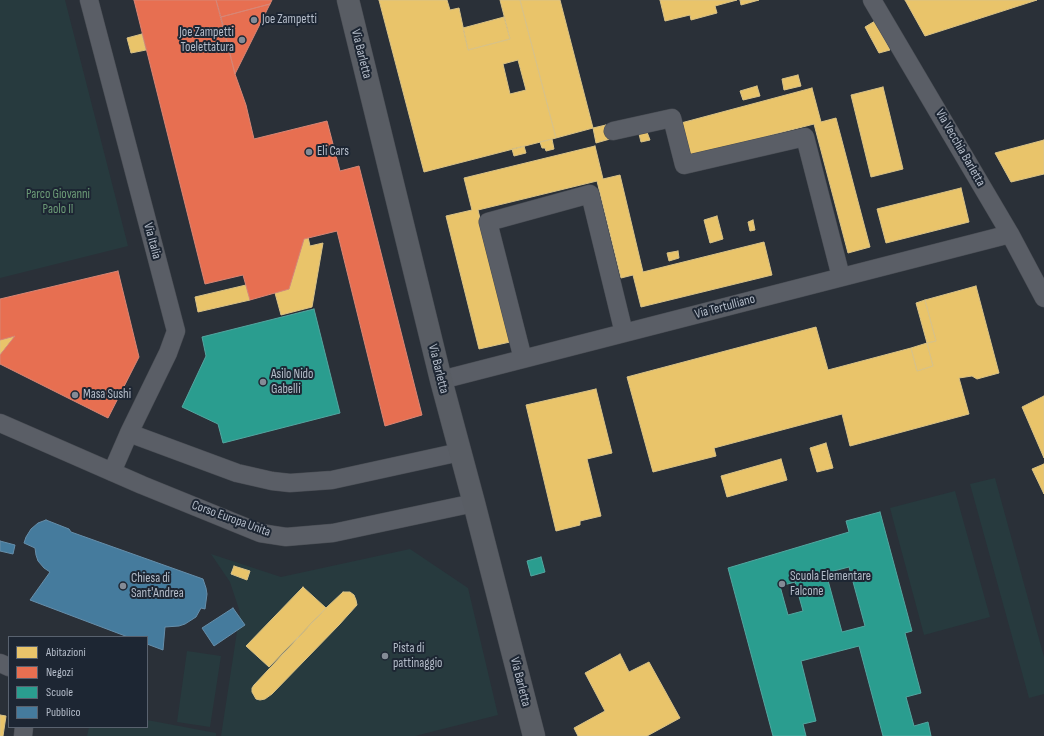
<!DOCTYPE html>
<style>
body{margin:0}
#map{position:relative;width:1044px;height:736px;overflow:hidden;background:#2a3038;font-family:"Sofia Sans Condensed",sans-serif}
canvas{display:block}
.legend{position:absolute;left:8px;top:636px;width:140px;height:92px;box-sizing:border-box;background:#1d2633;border:1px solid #59626f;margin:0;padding:5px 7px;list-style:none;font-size:12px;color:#b4bcc9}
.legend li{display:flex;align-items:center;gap:8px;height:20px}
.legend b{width:20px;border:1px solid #59626f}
</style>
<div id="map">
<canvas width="1044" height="736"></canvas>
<ul class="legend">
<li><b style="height:11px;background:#e9c46a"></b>Abitazioni</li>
<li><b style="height:11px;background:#e76f51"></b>Negozi</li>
<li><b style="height:11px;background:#2a9d8f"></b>Scuole</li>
<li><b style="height:11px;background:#457b9d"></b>Pubblico</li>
</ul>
</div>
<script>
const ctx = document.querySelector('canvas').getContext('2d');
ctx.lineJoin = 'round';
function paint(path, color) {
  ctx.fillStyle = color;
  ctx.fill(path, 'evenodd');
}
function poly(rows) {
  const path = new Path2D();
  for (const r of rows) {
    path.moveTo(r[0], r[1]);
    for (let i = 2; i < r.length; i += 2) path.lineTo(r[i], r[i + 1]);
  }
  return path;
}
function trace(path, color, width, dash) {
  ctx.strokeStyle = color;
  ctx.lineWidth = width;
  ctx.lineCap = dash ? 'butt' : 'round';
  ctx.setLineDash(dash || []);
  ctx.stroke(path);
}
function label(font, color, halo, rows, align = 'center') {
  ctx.font = font + ' "Sofia Sans Condensed",sans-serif';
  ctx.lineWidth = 4;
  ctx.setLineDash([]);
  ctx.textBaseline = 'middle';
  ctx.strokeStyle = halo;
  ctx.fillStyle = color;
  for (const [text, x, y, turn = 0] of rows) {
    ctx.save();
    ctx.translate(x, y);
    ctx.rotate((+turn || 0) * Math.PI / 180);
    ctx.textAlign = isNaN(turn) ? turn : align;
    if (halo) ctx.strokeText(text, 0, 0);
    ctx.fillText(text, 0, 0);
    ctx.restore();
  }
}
paint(poly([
 [0,0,65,0,128,246,0,278],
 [995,478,1044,657,1044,694,1029,698,970,484],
 [955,491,990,617,924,635,890,508],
 [410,549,468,588,498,715,415,736,221,736,240,612,230,582,211,554,281,577],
 [187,651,221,656,210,727,177,722],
 [147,720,216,733,216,736,87,736,89,727,147,727]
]), '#273a3e');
const homes = poly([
 [379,0,447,0,450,10,459,8,468,50,510,39,500,0,520,0,556,138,424,172,379,0],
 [518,60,526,90,510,94,503,64,518,60],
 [520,0,560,0,593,128,556,138,520,0],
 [660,0,737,0,715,6,717,13,691,20,690,15,665,21,660,0],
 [740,0,759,0,741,5,740,0],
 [905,0,1037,0,925,36,905,0],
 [504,17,510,39,468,50,463,28,504,17],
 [875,21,890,50,879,53,865,27,875,21],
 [142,34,146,50,131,53,127,38,142,34],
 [798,75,801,86,784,90,782,79,798,75],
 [757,86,760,96,743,100,740,91,757,86],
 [883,87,903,169,871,177,851,95,883,87],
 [812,88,821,122,836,118,870,247,848,253,814,124,690,156,681,123,812,88],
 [606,125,610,139,596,143,593,128,606,125],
 [647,132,650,140,641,142,639,134,647,132],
 [552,139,554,149,546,151,545,148,542,148,540,142,552,139],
 [1044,140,1044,174,1011,182,995,153,1044,140],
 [524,146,526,153,514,156,512,149,524,146],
 [595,146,603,179,620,175,643,272,764,242,772,275,641,307,633,275,621,278,597,181,478,210,510,342,479,349,446,216,472,210,464,178,595,146],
 [961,188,969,222,886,243,877,209,961,188],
 [717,216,723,239,710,243,704,220,717,216],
 [753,220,755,230,750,231,748,222,753,220],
 [308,237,310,246,323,243,312,307,281,315,275,293,289,289,304,239,308,237],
 [678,251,679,258,669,261,667,253,678,251],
 [246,285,250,300,198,312,195,297,246,285],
 [976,286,999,373,977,379,972,376,959,378,969,414,850,446,842,414,714,448,716,456,653,472,627,377,816,327,828,370,911,348,917,371,933,366,927,343,936,341,925,300,976,286],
 [925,300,936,341,927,343,916,303,925,300],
 [15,336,0,355,0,340,15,336],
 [927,343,933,366,917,371,911,348,927,343],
 [596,389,612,453,587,459,601,516,580,521,580,525,556,531,526,405,596,389],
 [1044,396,1044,458,1022,407,1044,396],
 [826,443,833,468,817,472,810,448,826,443],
 [781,459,787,480,727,497,721,476,781,459],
 [1044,464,1044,494,1032,469,1044,464],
 [234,566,250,571,247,580,231,574,234,566],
 [303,587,326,608,269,667,246,646,303,587],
 [343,592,350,592,354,595,356,600,357,605,339,625,272,694,265,699,260,700,256,699,252,692,252,688,254,685,326,608,343,592],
 [620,654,629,672,649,662,680,718,647,736,578,736,574,728,605,711,585,673,620,654],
 [0,715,6,716,3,736,0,736,0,715]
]);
paint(homes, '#e9c46a');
trace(homes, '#d9c286', 1);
const shops = poly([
 [134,0,216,0,235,74,246,105,254,139,327,121,340,171,359,166,422,415,385,426,337,231,304,239,289,289,250,300,243,275,205,284,134,0],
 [216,0,272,0,270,4,221,17,216,0],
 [270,4,235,74,221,17,270,4],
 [118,271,139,357,108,418,0,364,0,355,15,336,0,340,0,299,118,271]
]);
paint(shops, '#e76f51');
trace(shops, '#d88675', 1);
const schools = poly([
 [314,309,340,413,223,443,218,424,182,407,206,356,202,337,314,309],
 [880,512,912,631,905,633,921,693,906,697,914,726,928,722,931,736,883,736,859,646,801,661,816,721,803,724,806,736,773,736,728,568,849,532,846,521,880,512],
 [849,567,865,626,842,632,826,573,849,567],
 [795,582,803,611,788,615,780,586,795,582],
 [541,557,545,572,531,576,527,561,541,557]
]);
paint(schools, '#2a9d8f');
trace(schools, '#53a6a0', 1);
const public = poly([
 [46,520,69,529,71,532,203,579,206,588,207,594,205,609,201,608,196,617,185,624,179,626,165,627,163,650,147,644,147,637,128,637,30,600,50,572,44,568,38,561,36,555,35,548,24,543,26,537,31,529,38,523,46,520],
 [0,541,15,545,13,554,0,551,0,541],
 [233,608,245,625,214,646,202,628,233,608]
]);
paint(public, '#457b9d');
trace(public, '#668eaa', 1);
const street = poly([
 [89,0,176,331,168,353,129,433,112,472],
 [872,0,1010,234,1044,298],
 [613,131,672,118,684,165,805,137,841,277],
 [523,359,488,222,590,194,624,333],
 [441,380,1010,234],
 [0,423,142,485,260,533,286,537,333,533,474,503],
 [129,433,237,473,272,481,290,483,332,480,460,452],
 [0,663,9,667],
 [23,736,24,727]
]);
const secondary = poly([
 [348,0,441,380,474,503,534,736]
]);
trace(street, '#484c53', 19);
trace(secondary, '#484c53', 23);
trace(street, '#5a5e66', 18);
trace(secondary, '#595d64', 22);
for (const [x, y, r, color] of [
 [254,20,4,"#848b96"],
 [242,40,4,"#848b96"],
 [309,152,4,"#848b96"],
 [263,382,4,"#848b96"],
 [75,395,4,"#848b96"],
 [782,584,4,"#848b96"],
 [123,586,4,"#848b96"],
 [385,656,4,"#848b96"]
]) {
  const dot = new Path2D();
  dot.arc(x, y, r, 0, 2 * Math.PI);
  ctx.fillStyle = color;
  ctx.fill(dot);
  trace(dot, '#1d2633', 1.5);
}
label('13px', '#b4bcc9', '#1d2633', [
 ["Joe Zampetti",262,20],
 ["Joe Zampetti",234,33,"right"],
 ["Toelettatura",234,48,"right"],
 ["Eli Cars",317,152],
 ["Asilo Nido",271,375],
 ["Gabelli",271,390],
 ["Masa Sushi",83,395],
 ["Scuola Elementare",790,577],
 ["Falcone",790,592],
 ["Chiesa di",131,579],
 ["Sant'Andrea",131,594],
 ["Pista di",393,649],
 ["pattinaggio",393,664]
], 'left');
label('13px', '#b4bcc9', '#1d2633', [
 ["Via Barletta",361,54,76],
 ["Via Vecchia Barletta",960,148,60],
 ["Via Italia",152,241,75],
 ["Via Tertulliano",725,307,-15],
 ["Via Barletta",438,369,76],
 ["Corso Europa Unita",231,519,20],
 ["Via Barletta",520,682,76]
]);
label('13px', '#6b9a76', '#1d2633', [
 ["Parco Giovanni",58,195],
 ["Paolo II",58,210]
]);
</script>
